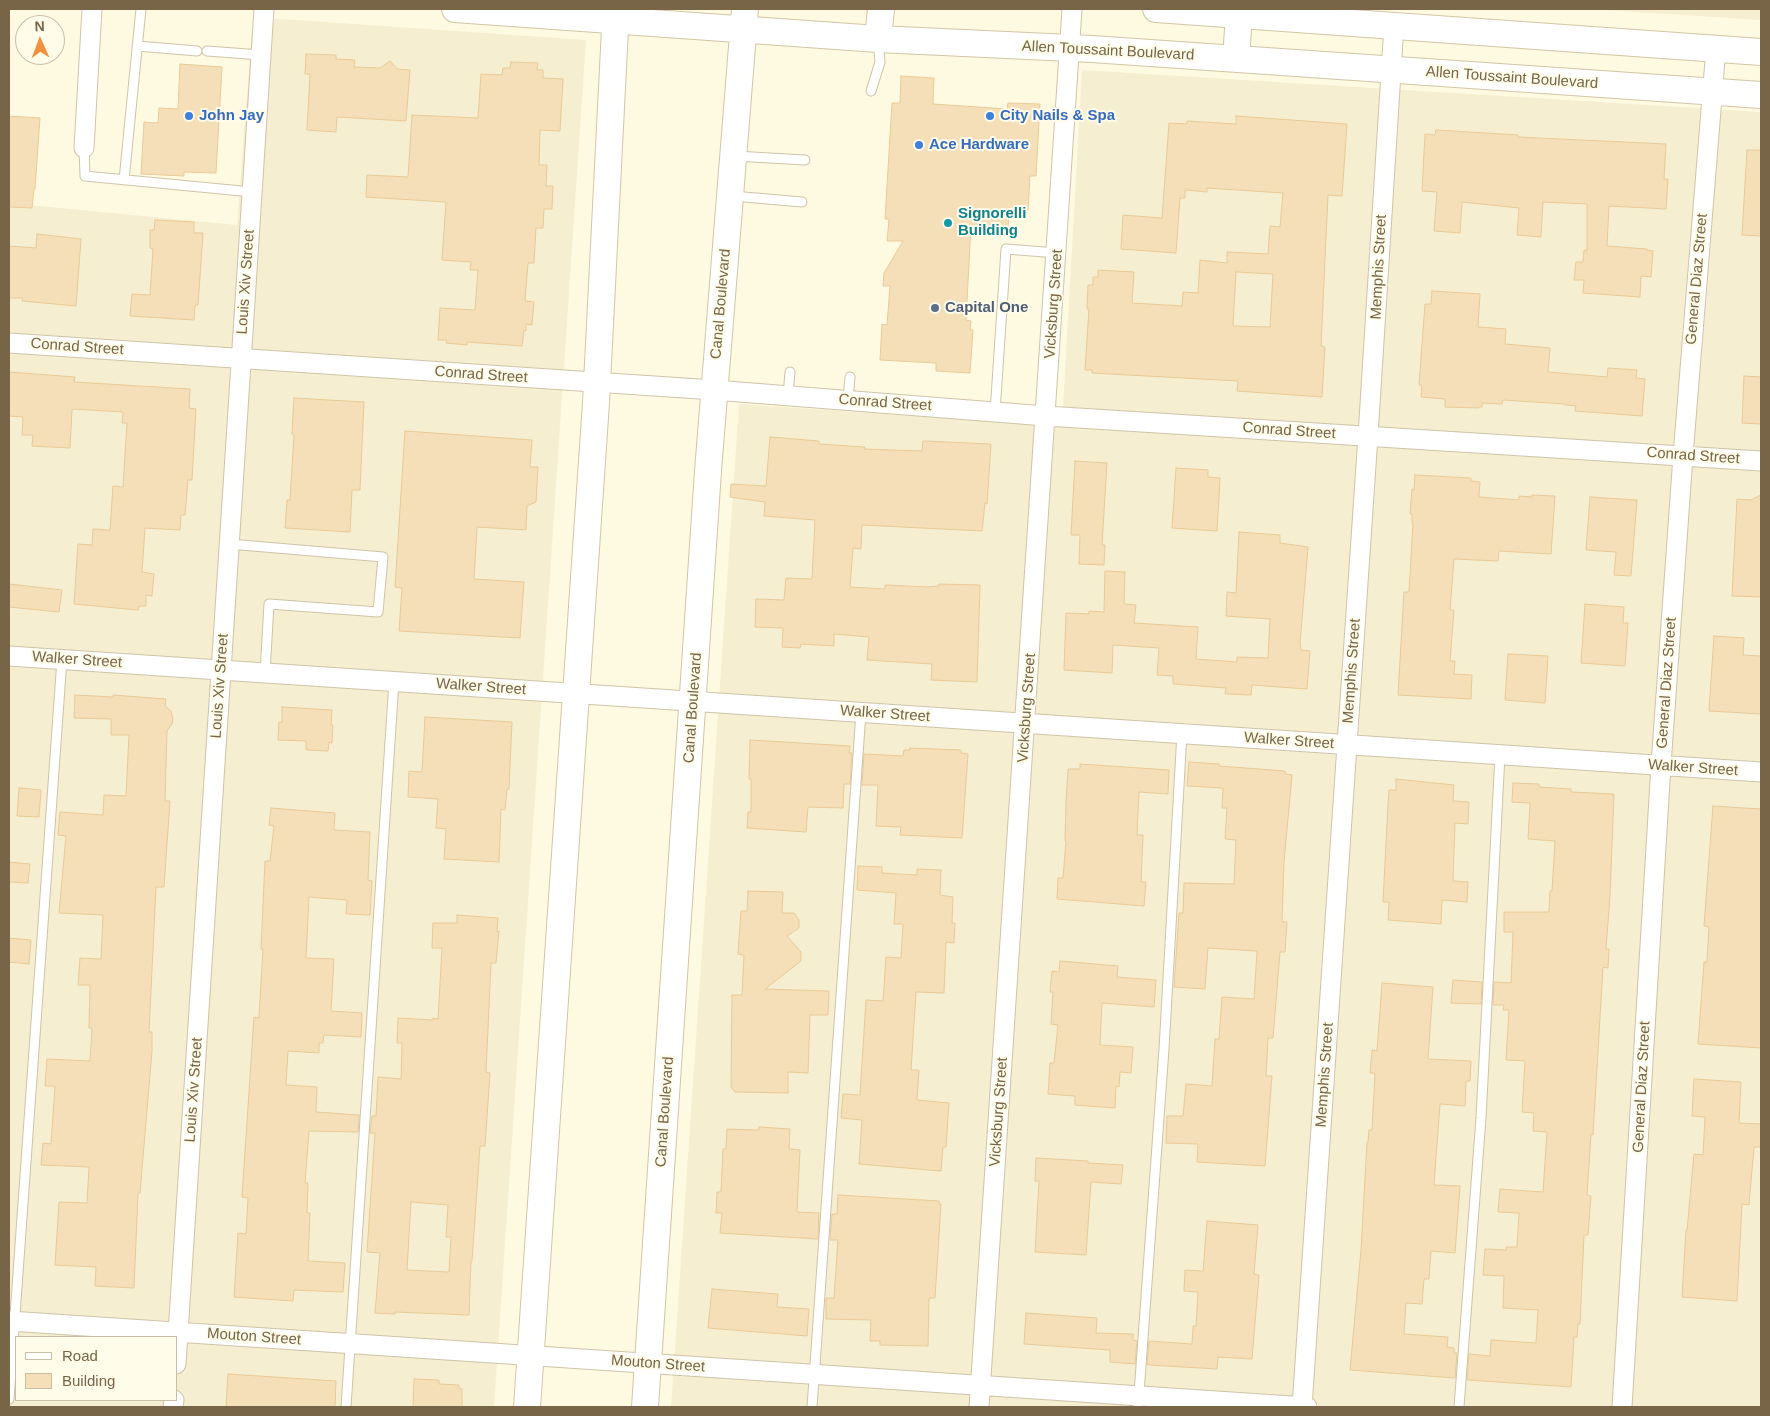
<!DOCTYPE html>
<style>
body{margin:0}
#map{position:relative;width:1770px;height:1416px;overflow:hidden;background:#fefae2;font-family:Helvetica,sans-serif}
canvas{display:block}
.frame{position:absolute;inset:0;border:10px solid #786446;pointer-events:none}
.legend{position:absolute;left:15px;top:1336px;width:162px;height:65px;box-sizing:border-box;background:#fffcea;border:1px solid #c9bfa8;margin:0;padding:6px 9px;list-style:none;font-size:15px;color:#786446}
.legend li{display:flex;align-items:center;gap:10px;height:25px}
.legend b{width:25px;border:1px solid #c9bfa8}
.north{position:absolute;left:15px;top:15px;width:50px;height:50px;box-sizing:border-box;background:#fffcea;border:1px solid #c9bfa8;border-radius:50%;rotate:358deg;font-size:14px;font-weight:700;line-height:20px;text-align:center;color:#786446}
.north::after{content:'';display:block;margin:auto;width:18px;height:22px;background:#f1913e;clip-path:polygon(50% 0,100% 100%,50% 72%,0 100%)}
</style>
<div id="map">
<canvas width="1770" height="1416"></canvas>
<div class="frame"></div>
<ul class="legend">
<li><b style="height:6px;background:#fff"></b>Road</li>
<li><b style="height:14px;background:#f5dfb8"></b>Building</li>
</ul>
<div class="north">N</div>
</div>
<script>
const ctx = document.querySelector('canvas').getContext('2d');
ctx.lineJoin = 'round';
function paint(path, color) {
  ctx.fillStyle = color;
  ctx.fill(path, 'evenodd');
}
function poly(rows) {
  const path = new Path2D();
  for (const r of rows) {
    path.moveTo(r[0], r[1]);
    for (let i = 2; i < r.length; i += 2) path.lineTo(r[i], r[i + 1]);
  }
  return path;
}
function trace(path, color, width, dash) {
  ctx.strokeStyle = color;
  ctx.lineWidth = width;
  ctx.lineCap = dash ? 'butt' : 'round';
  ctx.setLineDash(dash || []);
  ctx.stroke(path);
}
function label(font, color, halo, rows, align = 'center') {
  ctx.font = font + ' Helvetica,sans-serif';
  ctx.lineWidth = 4;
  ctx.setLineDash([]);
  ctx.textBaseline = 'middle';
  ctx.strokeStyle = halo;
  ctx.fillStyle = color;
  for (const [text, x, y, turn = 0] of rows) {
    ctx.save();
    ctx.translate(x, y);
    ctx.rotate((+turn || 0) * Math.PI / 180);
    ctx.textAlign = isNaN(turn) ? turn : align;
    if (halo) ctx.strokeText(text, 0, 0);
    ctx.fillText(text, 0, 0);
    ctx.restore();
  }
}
paint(poly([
 [1588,9,1761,9,1761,20],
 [253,17,586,40,494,1407,9,1407,9,203,237,225],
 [16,1337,176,1337,176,1400,16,1400],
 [1082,70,1761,112,1761,1407,671,1407,739,404,1062,426]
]), '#f6eed0');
const building = poly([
 [306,54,336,55,336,59,355,60,354,67,380,68,390,61,397,69,410,70,406,121,337,117,336,132,307,130,310,74,305,74,306,54],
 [511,62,538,63,537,70,543,70,543,78,563,79,560,131,540,130,539,165,547,165,546,186,553,186,552,209,544,209,543,228,536,228,534,263,528,263,525,301,534,302,532,325,526,324,526,331,524,330,522,346,467,342,467,345,446,343,447,340,438,340,440,308,475,310,478,270,470,270,471,262,442,260,446,202,366,197,367,175,408,177,412,115,478,118,481,74,502,75,503,68,510,68,511,62],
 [180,64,222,67,216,173,184,172,184,176,141,174,144,122,158,123,159,108,178,109,180,64],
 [901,76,934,78,933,104,1007,109,1008,103,1040,104,1036,176,1030,176,1028,211,1009,210,1008,228,971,226,966,320,971,321,970,330,973,330,970,373,936,371,936,363,880,360,882,324,887,325,890,286,883,286,884,273,903,241,887,241,889,219,885,219,892,103,900,103,901,76],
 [9,116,40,118,35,189,34,189,32,208,9,207,9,116],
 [1236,116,1347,124,1342,196,1328,195,1321,346,1325,347,1322,397,1237,391,1238,381,1092,373,1092,370,1085,370,1089,309,1087,309,1088,285,1093,285,1093,277,1098,277,1098,270,1134,272,1132,303,1182,306,1183,292,1198,293,1200,260,1227,263,1227,252,1268,254,1270,226,1280,227,1283,193,1207,188,1207,192,1185,190,1185,198,1180,198,1176,253,1121,249,1123,215,1162,218,1169,123,1187,124,1187,121,1236,124,1236,116],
 [1236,272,1273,274,1270,327,1233,326,1236,272],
 [1436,130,1518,135,1518,137,1666,144,1664,179,1668,179,1666,209,1609,206,1607,246,1647,249,1647,250,1653,251,1651,277,1641,276,1640,297,1583,293,1584,280,1574,280,1576,262,1583,262,1584,250,1587,251,1587,204,1543,202,1541,237,1517,235,1519,208,1462,202,1460,233,1434,231,1437,192,1422,191,1425,134,1435,135,1436,130],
 [1747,150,1761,150,1761,236,1742,235,1747,150],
 [155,220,194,222,194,233,203,233,198,305,195,305,194,320,130,316,132,294,150,295,153,249,150,248,150,230,154,230,155,220],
 [37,234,81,239,76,306,22,301,23,298,9,298,9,246,36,248,37,234],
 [1432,291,1480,294,1478,327,1506,329,1505,344,1550,348,1548,372,1607,377,1608,368,1637,370,1636,378,1645,379,1642,416,1575,411,1576,406,1565,405,1565,404,1503,400,1502,404,1482,403,1482,407,1479,407,1479,408,1445,407,1445,399,1421,397,1422,385,1419,385,1425,304,1431,304,1432,291],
 [9,372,75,377,74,382,190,389,189,408,196,409,192,480,188,480,185,515,181,515,180,530,145,528,142,572,154,574,152,596,146,595,146,606,139,606,138,610,74,604,78,544,92,545,93,529,110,530,113,486,123,487,127,423,122,423,123,412,73,409,72,410,70,448,32,446,33,435,22,435,23,417,9,416,9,372],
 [1744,376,1761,377,1761,424,1742,423,1744,376],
 [294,398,364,402,360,490,352,490,350,532,285,528,287,500,290,500,294,435,292,434,294,398],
 [405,431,532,440,530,467,538,467,536,502,527,506,526,530,477,527,474,579,524,582,520,638,399,631,402,588,395,587,405,431],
 [770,437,819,441,819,444,865,447,864,449,922,451,923,441,991,444,987,504,985,503,982,531,862,525,861,549,853,548,850,587,885,589,885,585,928,587,939,586,939,584,980,585,977,682,931,680,932,664,867,660,869,637,834,634,834,646,801,644,800,648,782,647,783,628,755,627,756,599,784,600,786,578,812,579,815,520,764,516,765,502,730,497,731,484,766,486,770,437],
 [1075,461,1107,463,1102,545,1105,545,1104,565,1079,564,1080,535,1071,535,1075,461],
 [1176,468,1208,470,1208,477,1220,478,1217,531,1172,528,1176,468],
 [1415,475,1471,478,1471,481,1480,482,1479,497,1519,500,1519,496,1532,497,1532,495,1555,496,1551,554,1499,551,1498,561,1454,559,1450,610,1454,610,1450,661,1455,661,1454,674,1472,675,1471,699,1398,695,1404,592,1409,592,1413,523,1412,523,1412,514,1410,514,1412,489,1414,490,1415,475],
 [1761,495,1761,597,1732,596,1737,499,1751,500,1761,495],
 [1590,497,1637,500,1631,576,1614,575,1616,552,1586,550,1590,497],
 [1239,532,1280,535,1280,543,1308,547,1300,643,1301,650,1310,651,1307,689,1252,685,1251,695,1225,694,1226,688,1173,684,1173,676,1157,675,1159,648,1113,645,1112,673,1064,670,1066,613,1089,614,1089,611,1104,612,1105,571,1125,572,1124,604,1136,605,1134,623,1198,627,1196,659,1237,662,1237,657,1268,658,1270,619,1226,616,1227,592,1236,593,1239,532],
 [9,584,62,590,59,612,9,607,9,584],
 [1585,604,1624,607,1623,623,1628,623,1625,666,1581,663,1585,604],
 [1714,636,1744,638,1743,655,1761,656,1761,714,1709,711,1714,636],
 [1508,654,1548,656,1545,703,1505,700,1508,654],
 [75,695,113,697,113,695,166,699,165,706,171,711,173,719,172,724,167,731,165,801,170,801,164,887,156,887,149,1032,152,1032,152,1051,140,1193,138,1193,134,1288,95,1286,96,1267,55,1265,59,1202,87,1203,89,1167,41,1165,43,1143,51,1144,55,1086,45,1086,47,1059,90,1061,92,1028,89,1028,90,985,78,985,80,958,101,959,103,915,59,913,66,836,58,835,60,812,103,815,104,795,126,796,129,735,111,735,111,719,74,718,75,695],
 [282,707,332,710,331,725,333,725,332,743,329,742,328,751,306,750,306,741,278,740,279,722,282,722,282,707],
 [425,717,512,722,509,789,507,789,505,810,501,809,499,862,444,859,446,829,436,828,438,799,408,797,409,771,422,772,425,717],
 [750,740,850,746,849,753,852,753,850,784,844,784,843,808,808,807,806,832,747,828,748,812,751,812,751,779,749,779,750,740],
 [910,748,961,750,961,753,968,754,962,838,900,835,901,827,876,826,878,785,862,785,864,754,903,756,904,750,910,750,910,748],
 [1189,762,1219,764,1219,766,1285,771,1285,774,1292,775,1284,862,1282,922,1287,922,1285,952,1280,952,1273,1038,1268,1038,1266,1076,1272,1076,1265,1166,1197,1162,1198,1144,1166,1143,1167,1116,1183,1116,1186,1084,1212,1086,1215,1039,1219,1039,1222,997,1254,999,1257,951,1208,948,1205,989,1174,987,1179,913,1183,913,1184,883,1234,884,1236,840,1225,839,1227,808,1222,808,1223,788,1187,786,1189,762],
 [1080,764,1169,770,1168,794,1139,792,1137,835,1143,835,1141,882,1146,882,1144,906,1057,899,1058,878,1063,878,1066,841,1065,841,1066,802,1068,769,1080,769,1080,764],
 [1396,779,1454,785,1453,801,1469,802,1468,824,1455,823,1453,881,1468,882,1467,902,1442,900,1441,924,1388,920,1389,902,1383,902,1388,804,1389,790,1396,790,1396,779],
 [1513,783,1539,784,1539,787,1571,789,1571,792,1614,794,1610,896,1606,949,1609,949,1608,968,1603,967,1593,1135,1591,1134,1587,1195,1591,1196,1588,1235,1584,1235,1580,1324,1578,1324,1577,1337,1574,1337,1571,1387,1468,1380,1467,1379,1469,1354,1490,1356,1491,1340,1536,1343,1538,1310,1503,1308,1504,1276,1483,1275,1485,1249,1506,1250,1506,1247,1517,1247,1519,1213,1498,1212,1500,1189,1543,1192,1547,1132,1533,1131,1534,1113,1522,1112,1525,1061,1506,1060,1509,1010,1503,1010,1504,1005,1493,1005,1494,982,1511,983,1513,932,1504,932,1504,912,1549,912,1550,891,1552,891,1555,841,1528,839,1530,803,1512,802,1513,783],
 [19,788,41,790,39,817,17,816,19,788],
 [1713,806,1761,809,1761,1048,1698,1044,1704,962,1707,962,1709,927,1704,926,1713,806],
 [271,808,335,813,334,830,370,832,368,880,372,881,370,915,346,914,347,900,309,897,306,958,334,959,331,1011,362,1013,361,1037,324,1035,323,1043,319,1043,319,1053,288,1051,286,1085,317,1087,316,1112,359,1115,358,1132,309,1131,305,1183,308,1183,307,1213,310,1213,308,1261,345,1263,343,1292,294,1290,293,1301,234,1297,238,1233,246,1234,248,1198,242,1197,254,1017,259,1018,263,949,261,949,265,861,270,861,274,826,269,825,271,808],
 [9,862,30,864,28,883,9,882,9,862],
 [858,866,882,867,882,873,917,875,917,869,941,870,940,895,953,897,952,923,955,923,954,943,946,942,944,993,916,992,911,1070,919,1070,917,1100,949,1103,946,1147,943,1147,941,1171,859,1164,862,1120,841,1118,843,1094,860,1095,866,1000,883,1001,886,957,901,958,903,924,894,924,896,893,857,890,858,866],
 [748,891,783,892,782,913,794,913,799,920,799,928,787,936,801,952,801,961,765,989,829,991,828,1015,810,1015,808,1073,788,1072,788,1093,735,1092,731,1087,732,995,742,995,744,955,738,954,741,911,747,911,748,891],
 [457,915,498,918,497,932,499,931,496,963,491,963,486,1072,490,1073,485,1146,480,1146,472,1261,471,1261,469,1315,395,1312,395,1314,375,1313,380,1253,367,1252,375,1133,370,1133,372,1116,376,1116,378,1077,401,1079,402,1043,397,1043,398,1018,433,1020,433,1018,438,1019,442,948,432,948,433,923,457,923,457,915],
 [411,1202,448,1205,446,1237,451,1237,449,1272,407,1270,411,1202],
 [9,938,31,940,29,964,9,962,9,938],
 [1060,961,1118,966,1117,977,1156,980,1154,1007,1102,1003,1100,1045,1133,1047,1131,1073,1120,1072,1119,1087,1116,1086,1115,1108,1075,1105,1075,1096,1048,1094,1050,1063,1054,1063,1058,1025,1051,1024,1053,992,1050,992,1052,971,1059,972,1060,961],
 [1453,980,1482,982,1481,1004,1451,1003,1453,980],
 [1382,983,1433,987,1428,1059,1471,1061,1470,1081,1466,1081,1465,1106,1440,1104,1434,1185,1460,1186,1455,1253,1431,1251,1429,1279,1424,1279,1422,1304,1406,1303,1404,1334,1448,1337,1447,1347,1454,1348,1454,1353,1457,1353,1455,1378,1350,1370,1361,1250,1367,1142,1368,1142,1369,1130,1372,1130,1375,1073,1370,1073,1372,1050,1377,1051,1382,983],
 [1694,1079,1741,1082,1739,1123,1761,1124,1761,1147,1754,1147,1749,1205,1742,1204,1737,1301,1682,1297,1686,1230,1687,1230,1694,1154,1703,1155,1705,1117,1692,1116,1694,1079],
 [759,1127,790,1129,789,1149,800,1150,797,1212,819,1213,818,1239,720,1233,722,1213,716,1213,717,1192,721,1192,723,1149,726,1149,727,1129,759,1130,759,1127],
 [1036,1158,1088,1161,1088,1163,1123,1165,1121,1184,1091,1182,1086,1255,1035,1252,1039,1181,1035,1181,1036,1158],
 [838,1195,939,1201,939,1204,941,1204,935,1298,929,1298,928,1346,880,1345,880,1341,870,1341,871,1320,826,1319,826,1298,834,1298,838,1240,830,1240,832,1214,837,1214,838,1195],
 [1207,1221,1258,1225,1254,1274,1259,1275,1252,1359,1218,1357,1217,1369,1149,1365,1147,1364,1149,1341,1192,1344,1193,1326,1196,1326,1198,1292,1184,1291,1185,1270,1203,1271,1207,1221],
 [712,1289,778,1294,777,1307,809,1309,807,1336,708,1328,712,1289],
 [1026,1313,1097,1318,1096,1333,1133,1334,1133,1340,1137,1341,1135,1364,1110,1362,1110,1350,1024,1344,1026,1313],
 [228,1374,336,1381,335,1407,226,1407,228,1374],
 [414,1379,439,1380,439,1384,459,1385,459,1388,462,1389,462,1407,413,1407,414,1379]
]);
paint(building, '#f5dfb8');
trace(building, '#e9ca97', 1);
const lane = poly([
 [137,46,197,51],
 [207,51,261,55],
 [871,91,880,62,878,40],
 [84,148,85,176,252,192],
 [735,156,805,160],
 [124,180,141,9],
 [733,196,802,202],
 [788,396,790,372],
 [848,400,850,377],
 [995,412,1006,249,1057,253],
 [229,544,383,557,378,612,269,604,265,673],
 [9,1399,62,659],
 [346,1407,394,681],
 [812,1407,861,712],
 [1138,1407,1164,1049,1182,733],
 [1459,1407,1481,1118,1500,755]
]);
const street = poly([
 [84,148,92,9],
 [9,343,714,390,1046,416,1761,461],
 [9,656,1761,772],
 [9,1321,1307,1407],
 [176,1364,264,9],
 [173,1407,174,1400],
 [979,1407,1072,9],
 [1302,1407,1368,436,1394,25],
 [1622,1407,1661,765,1683,456,1716,48]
]);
const secondary = poly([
 [455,9,878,39,1092,49,1761,95],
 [1156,9,1761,52],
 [878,39,881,9],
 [1236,59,1239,14],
 [527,1407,596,403,616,9],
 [645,1407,708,471,745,9]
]);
trace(lane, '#d0c3a8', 11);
trace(street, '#d0c3a8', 21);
trace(secondary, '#d3c5a5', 28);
trace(lane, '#fff', 9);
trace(street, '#fff', 19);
trace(secondary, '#fff', 26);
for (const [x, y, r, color] of [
 [189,116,5,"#3f7fe0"],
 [990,116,5,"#3f7fe0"],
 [919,145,5,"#3f7fe0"],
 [948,223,5,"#0f9aa8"],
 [935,308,5,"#5c6f8a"]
]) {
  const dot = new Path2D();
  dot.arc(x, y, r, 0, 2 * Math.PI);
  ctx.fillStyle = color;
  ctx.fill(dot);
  trace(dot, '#fffcea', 2);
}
label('15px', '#786446', '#fffcea', [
 ["Allen Toussaint Boulevard",1108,51,3],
 ["Allen Toussaint Boulevard",1512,78,4],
 ["Memphis Street",1379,267,-87],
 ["General Diaz Street",1697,279,-85],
 ["Louis Xiv Street",246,282,-86],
 ["Canal Boulevard",721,304,-85],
 ["Vicksburg Street",1054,304,-86],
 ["Conrad Street",77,347,4],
 ["Conrad Street",481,375,4],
 ["Conrad Street",885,403,4],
 ["Conrad Street",1289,431,4],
 ["Conrad Street",1693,456,4],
 ["Walker Street",77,660,4],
 ["Memphis Street",1352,671,-86],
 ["General Diaz Street",1667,683,-86],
 ["Louis Xiv Street",220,686,-86],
 ["Walker Street",481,687,4],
 ["Canal Boulevard",693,708,-86],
 ["Vicksburg Street",1027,708,-86],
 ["Walker Street",885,714,4],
 ["Walker Street",1289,741,4],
 ["Walker Street",1693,768,4],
 ["Memphis Street",1325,1075,-86],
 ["General Diaz Street",1642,1087,-87],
 ["Louis Xiv Street",194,1090,-86],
 ["Canal Boulevard",665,1112,-86],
 ["Vicksburg Street",999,1112,-86],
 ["Mouton Street",254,1337,4],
 ["Mouton Street",658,1364,4]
]);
label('bold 15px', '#366cbe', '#fffcea', [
 ["John Jay",199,116],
 ["City Nails & Spa",1000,116],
 ["Ace Hardware",929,145]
], 'left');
label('bold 15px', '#0d838f', '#fffcea', [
 ["Signorelli",958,214],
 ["Building",958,231]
], 'left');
label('bold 15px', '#4e5e75', '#fffcea', [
 ["Capital One",945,308]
], 'left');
</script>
